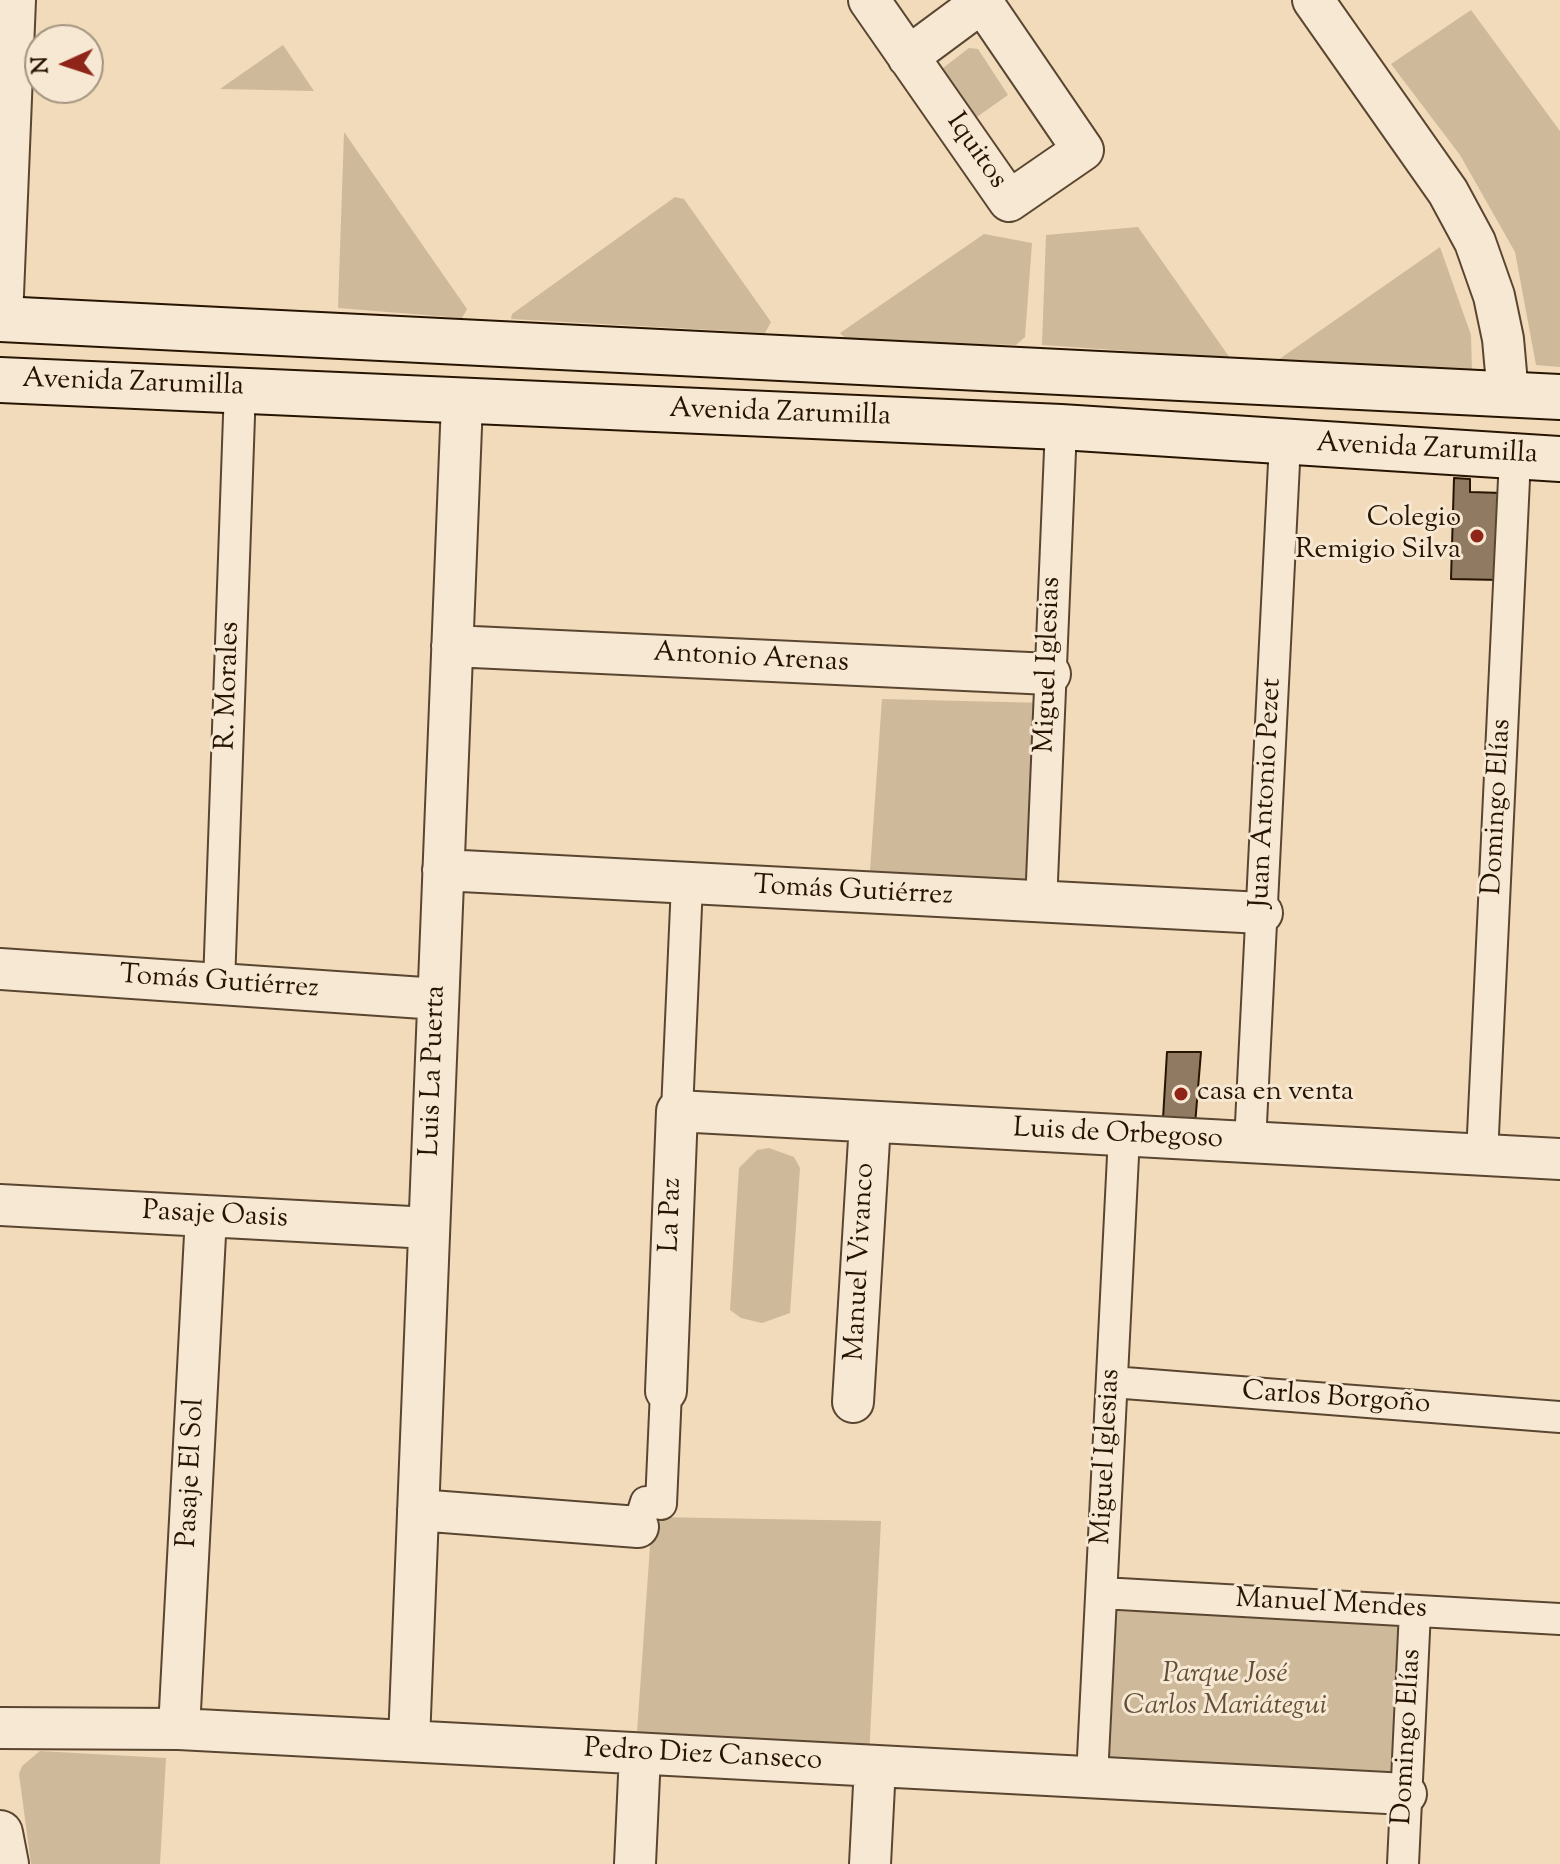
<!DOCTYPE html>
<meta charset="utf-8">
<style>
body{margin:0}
#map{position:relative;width:1560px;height:1864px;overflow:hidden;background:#f1dbbb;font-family:"Sorts Mill Goudy",serif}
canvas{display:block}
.north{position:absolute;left:24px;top:24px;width:80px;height:80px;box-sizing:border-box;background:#f6e8d3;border:2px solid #a3937f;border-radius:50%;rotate:267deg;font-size:22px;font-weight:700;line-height:32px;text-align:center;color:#271401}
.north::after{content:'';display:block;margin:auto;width:28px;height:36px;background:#8f2418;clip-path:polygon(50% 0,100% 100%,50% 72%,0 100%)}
</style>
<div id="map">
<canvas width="1560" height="1864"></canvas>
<div class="north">N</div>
</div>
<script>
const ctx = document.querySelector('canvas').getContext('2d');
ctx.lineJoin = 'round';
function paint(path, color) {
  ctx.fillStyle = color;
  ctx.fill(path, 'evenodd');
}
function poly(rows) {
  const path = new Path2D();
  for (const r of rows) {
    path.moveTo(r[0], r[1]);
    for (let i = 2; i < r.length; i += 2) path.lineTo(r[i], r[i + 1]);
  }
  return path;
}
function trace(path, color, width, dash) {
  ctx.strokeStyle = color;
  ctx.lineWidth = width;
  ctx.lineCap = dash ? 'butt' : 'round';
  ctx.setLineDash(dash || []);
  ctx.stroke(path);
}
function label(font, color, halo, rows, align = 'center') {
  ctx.font = font + ' "Sorts Mill Goudy",serif';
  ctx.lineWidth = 6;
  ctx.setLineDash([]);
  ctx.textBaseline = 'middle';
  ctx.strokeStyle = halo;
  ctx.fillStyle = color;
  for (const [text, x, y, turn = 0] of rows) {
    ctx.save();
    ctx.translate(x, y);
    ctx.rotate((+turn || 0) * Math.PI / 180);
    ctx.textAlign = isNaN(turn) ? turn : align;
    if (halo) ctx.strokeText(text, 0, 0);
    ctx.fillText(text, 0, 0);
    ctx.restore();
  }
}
paint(poly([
 [1471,10,1560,131,1560,367,1536,365,1515,252,1460,155,1391,64],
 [283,45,314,91,220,89],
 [969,48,978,49,1008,95,974,119,939,71],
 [344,132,467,309,462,318,338,308],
 [675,197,684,199,771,322,765,333,511,319,512,314],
 [1138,227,1230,358,1042,345,1046,235],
 [984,234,1032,243,1025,337,1016,345,847,340,840,333],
 [1440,247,1471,335,1472,371,1278,360],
 [882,699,1047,703,1035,900,869,885],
 [769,1148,794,1157,800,1168,790,1313,762,1323,741,1318,730,1310,739,1168,757,1150],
 [652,1517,881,1521,869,1757,636,1747],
 [1102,1593,1415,1611,1406,1794,1092,1777],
 [40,1751,166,1758,160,1864,31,1864,19,1774,22,1766]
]), '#cfb99b');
const building = poly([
 [1454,478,1470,479,1470,492,1503,493,1501,580,1451,579,1454,478],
 [1167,1052,1201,1052,1194,1137,1162,1135,1167,1052]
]);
paint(building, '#907b62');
trace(building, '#271401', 2);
const pedestrian = poly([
 [1041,904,1061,427],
 [219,984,240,388],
 [677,1111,687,884],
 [1250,1143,1285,443],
 [1482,1155,1515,458],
 [1112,1382,1560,1417],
 [638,1527,646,1502,661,1504,666,1391],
 [1102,1593,1560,1619],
 [1092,1777,1124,1136],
 [1403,1864,1415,1611]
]);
const minor = poly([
 [869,0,1009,201,1083,150,982,2],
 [1313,0,1448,192,1475,242,1494,296,1503,339,1508,395],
 [908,57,985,0],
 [2,319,15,0],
 [452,646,1050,674],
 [443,870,1262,913],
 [0,969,438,999],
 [0,1205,429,1228],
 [666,1391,677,1111,1560,1159],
 [853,1402,870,1123],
 [418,1510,638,1527],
 [0,1728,179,1729,1406,1794],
 [179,1729,206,1216],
 [409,1741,462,402],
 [635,1864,640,1754],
 [870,1864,875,1766]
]);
const tertiary = poly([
 [0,1833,6,1864]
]);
const secondary = poly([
 [0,319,1560,397],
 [0,380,1061,427,1560,459]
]);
trace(pedestrian, '#5a4630', 34);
trace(minor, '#5a4630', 44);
trace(tertiary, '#5a4630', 48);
trace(secondary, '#271401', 48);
trace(pedestrian, '#f6e8d3', 30);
trace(minor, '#f6e8d3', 40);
trace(tertiary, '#f6e8d3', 44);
trace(secondary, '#f6e8d3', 44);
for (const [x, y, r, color] of [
 [1477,536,8,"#8f2418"],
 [1181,1094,8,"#8f2418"]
]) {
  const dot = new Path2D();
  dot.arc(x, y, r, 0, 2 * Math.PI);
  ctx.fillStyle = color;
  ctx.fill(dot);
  trace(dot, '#f6e8d3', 3);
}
label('28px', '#271401', '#f6e8d3', [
 ["Iquitos",975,152,55],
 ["Avenida Zarumilla",133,385,2],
 ["Avenida Zarumilla",780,415,2],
 ["Avenida Zarumilla",1427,451,3],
 ["Antonio Arenas",751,660,3],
 ["Miguel Iglesias",1050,665,-88],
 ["R. Morales",230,686,-88],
 ["Juan Antonio Pezet",1268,793,-87],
 ["Domingo Elías",1499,807,-87],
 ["Tomás Gutiérrez",853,893,3],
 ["Tomás Gutiérrez",219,984,4],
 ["Luis La Puerta",435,1071,-88],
 ["Luis de Orbegoso",1118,1136,3],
 ["La Paz",673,1215,-88],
 ["Pasaje Oasis",215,1217,3],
 ["Manuel Vivanco",862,1262,-87],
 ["Carlos Borgoño",1336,1400,4],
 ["Miguel Iglesias",1108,1457,-87],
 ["Pasaje El Sol",193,1473,-87],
 ["Manuel Mendes",1331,1606,3],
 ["Domingo Elías",1409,1737,-87],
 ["Pedro Diez Canseco",703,1757,3]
]);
label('28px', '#271401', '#f6e8d3', [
 ["Colegio",1461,520],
 ["Remigio Silva",1461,552],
 ["casa en venta",1197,1094,"left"]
], 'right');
label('italic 28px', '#624e37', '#f6e8d3', [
 ["Parque José",1225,1676],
 ["Carlos Mariátegui",1225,1708]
]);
</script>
